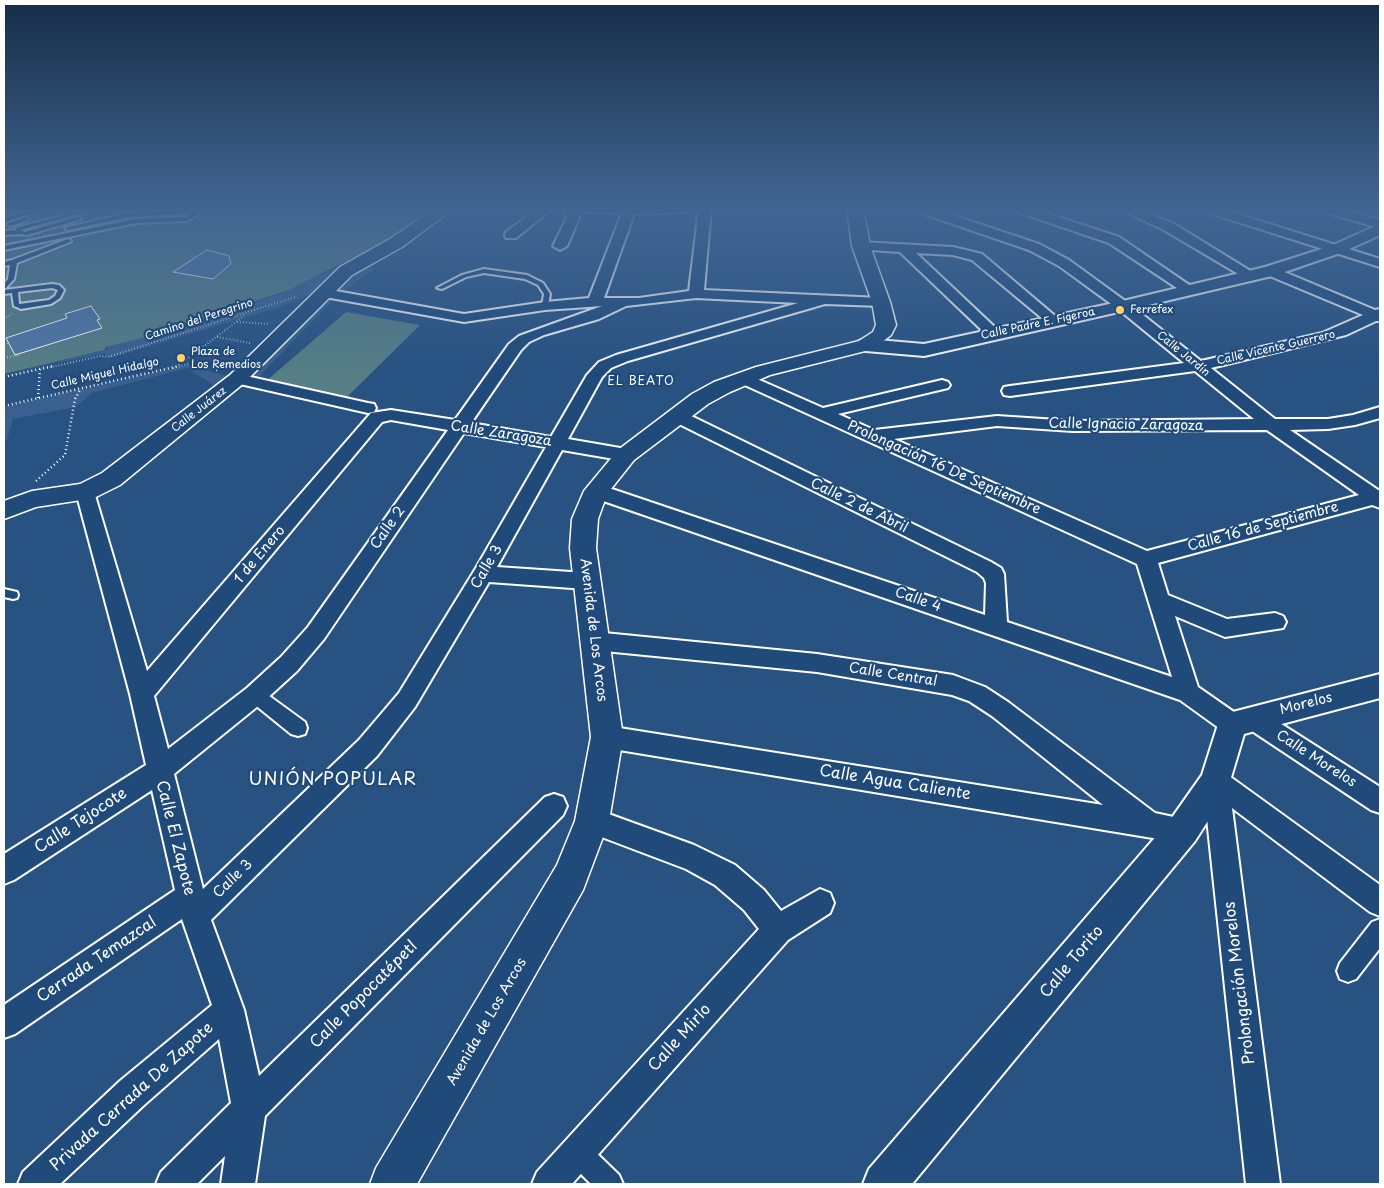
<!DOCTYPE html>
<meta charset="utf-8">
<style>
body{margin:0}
#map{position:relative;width:1384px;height:1188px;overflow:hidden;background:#285282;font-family:"Playpen Sans",sans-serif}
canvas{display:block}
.frame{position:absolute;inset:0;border:5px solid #fff;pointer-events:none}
</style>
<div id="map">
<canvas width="1384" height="1188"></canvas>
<div class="frame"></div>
</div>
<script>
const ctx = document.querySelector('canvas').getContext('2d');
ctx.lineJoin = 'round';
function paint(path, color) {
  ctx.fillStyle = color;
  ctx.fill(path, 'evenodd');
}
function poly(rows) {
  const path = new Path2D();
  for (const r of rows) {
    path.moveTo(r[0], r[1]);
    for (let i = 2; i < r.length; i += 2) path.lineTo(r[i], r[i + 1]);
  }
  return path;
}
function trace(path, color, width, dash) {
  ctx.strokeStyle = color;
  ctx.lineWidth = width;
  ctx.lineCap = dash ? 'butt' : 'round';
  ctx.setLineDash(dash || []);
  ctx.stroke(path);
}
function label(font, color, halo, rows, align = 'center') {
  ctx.font = font + ' "Playpen Sans",sans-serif';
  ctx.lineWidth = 4.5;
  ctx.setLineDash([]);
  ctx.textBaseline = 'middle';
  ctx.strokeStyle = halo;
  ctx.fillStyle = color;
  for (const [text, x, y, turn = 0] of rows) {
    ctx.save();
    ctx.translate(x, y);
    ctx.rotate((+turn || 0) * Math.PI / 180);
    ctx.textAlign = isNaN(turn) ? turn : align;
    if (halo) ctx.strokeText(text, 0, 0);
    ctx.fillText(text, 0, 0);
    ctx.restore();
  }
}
paint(poly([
 [350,261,375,268,335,298,264,371,252,389,231,383,216,387,187,368,92,393,76,407,13,419,7,440,4,441,4,407,188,365,230,377,362,269,327,283,301,299,279,307,110,358,105,353,4,374,106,350,108,347,250,304,288,291]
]), '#39608e');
paint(poly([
 [4,208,423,208,431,213,386,241,289,290,142,338,106,347,104,350,4,374],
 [346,312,420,325,345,399,265,382]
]), '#567e85');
const building = poly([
 [207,250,229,256,231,264,213,279,173,272,207,250],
 [91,306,100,319,97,320,102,328,15,355,6,338,67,318,65,314,91,306]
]);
paint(building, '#5276a4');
trace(building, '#fff', 1);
const service = poly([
 [39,208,48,208,4,222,4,218,39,208],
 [91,208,100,208,20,230,25,232,78,217,81,219,27,235,22,234,4,235,4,231,17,230,16,228,91,208],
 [201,208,208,208,187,221,136,223,4,250,4,246,136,219,186,217,192,213,128,217,68,230,65,228,128,213,199,209,201,208],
 [26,217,29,219,28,220,10,226,7,224,26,217],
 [68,239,71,241,70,242,17,263,14,279,4,290,52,284,59,285,64,290,60,298,51,304,21,309,14,306,12,293,4,294,4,284,8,279,10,265,4,266,4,262,12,260,68,239],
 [52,288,58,290,55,296,49,300,19,304,18,292,52,288],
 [484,269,527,275,543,283,550,294,548,306,545,308,542,306,544,294,538,285,525,279,484,273,466,277,442,289,437,288,462,275,484,269],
 [4,589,17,592,18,595,17,598,13,599,4,597,4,589]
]);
const pedestrian = poly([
 [255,687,261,690,305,722,307,728,305,734,298,736,291,734,249,700,246,695,249,690,255,687],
 [1380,919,1380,948,1356,979,1348,982,1340,979,1337,971,1340,963,1372,922,1380,919],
 [577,1139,586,1143,619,1175,623,1184,591,1184,568,1161,564,1152,568,1143,577,1139]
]);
const minor = poly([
 [539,208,553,208,516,238,506,238,505,235,506,232,539,208],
 [564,208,576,208,579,218,567,246,560,250,553,246,567,218,564,208],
 [580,208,692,208,686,212,634,214,604,298,639,298,689,291,699,208,711,208,704,290,881,298,888,302,881,306,825,304,628,361,611,368,602,377,568,439,626,449,632,451,635,455,632,459,626,461,562,450,497,567,586,573,593,575,596,581,593,587,586,589,489,582,415,707,377,756,211,920,244,1010,259,1076,545,797,554,794,563,797,567,806,563,815,265,1116,255,1184,221,1184,225,1156,197,1184,156,1184,161,1172,231,1103,219,1039,144,1105,60,1184,18,1184,23,1172,120,1081,212,1005,182,919,15,1034,4,1038,4,1005,175,890,152,790,14,880,4,884,4,854,146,765,130,694,76,492,78,487,85,486,92,487,94,492,147,671,371,413,391,410,455,420,509,344,519,336,602,306,545,310,464,322,325,297,320,296,318,293,320,290,325,289,464,314,545,302,589,298,622,213,586,212,580,208],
 [696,298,798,303,616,355,599,362,587,375,551,437,471,423,521,350,529,342,544,335,599,319,626,306,696,298],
 [391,420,448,430,308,627,281,657,247,688,168,749,154,696,382,422,391,420],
 [464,433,546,447,476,568,399,693,359,740,203,889,174,774,263,702,297,671,324,639,464,433],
 [913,208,931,208,1039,244,1069,260,1128,303,1201,361,1322,333,1363,315,1265,274,1263,271,1265,268,1275,268,1375,310,1380,309,1380,321,1376,321,1346,335,1211,368,1275,419,1328,419,1353,415,1380,407,1380,418,1355,425,1328,429,1290,430,1378,490,1380,490,1380,508,1372,505,1158,563,1168,595,1227,619,1275,613,1283,616,1286,622,1283,628,1225,637,1175,616,1198,687,1241,717,1243,711,1252,708,1261,711,1380,787,1380,813,1371,810,1243,725,1241,731,1232,735,1223,731,1180,700,589,496,587,491,589,486,596,485,603,486,985,615,986,583,984,578,977,572,671,420,668,416,671,412,683,412,991,562,1001,568,1004,574,1007,622,1172,677,1137,564,736,381,734,378,736,375,748,375,823,408,942,380,948,382,950,385,948,388,838,414,874,430,997,416,1073,421,1254,419,1195,371,1010,396,1004,395,1002,391,1004,387,1010,386,1184,363,1118,309,1059,266,1029,250,915,211,913,208],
 [997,426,1073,431,1267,430,1359,495,1147,551,894,439,997,426],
 [1013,208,1031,208,1119,237,1195,289,1193,292,1183,292,1109,243,1015,211,1013,208],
 [1117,208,1134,208,1174,224,1257,275,1255,278,1245,278,1164,230,1117,208],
 [1201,208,1219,208,1380,259,1380,267,1203,211,1201,208],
 [1318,208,1337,208,1380,220,1380,228,1320,211,1318,208],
 [861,242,953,247,982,254,1061,321,1054,325,1049,324,972,260,953,255,916,253,1002,334,994,339,989,337,900,252,856,249,854,246,861,242],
 [237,374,368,403,374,404,376,408,374,412,368,413,231,382,229,379,231,376,237,374],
 [594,632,817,654,953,675,985,687,1008,702,1155,813,1192,821,1196,830,1192,839,1183,843,607,748,598,745,595,737,598,729,607,726,1103,805,992,716,969,701,952,695,817,672,594,650,586,647,583,641,586,635,594,632],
 [1216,769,1225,773,1380,885,1380,916,1370,912,1232,808,1280,1184,1246,1184,1203,781,1207,773,1216,769],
 [592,808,694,845,735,865,764,890,781,911,820,889,830,893,834,903,830,913,788,940,572,1184,532,1184,537,1172,759,929,744,910,715,885,686,869,583,830,579,821,583,812,592,808]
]);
const tertiary = poly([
 [1380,224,1380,235,1343,252,1276,275,1123,311,924,356,866,351,859,349,856,345,859,341,866,339,924,344,1123,301,1265,267,1331,246,1380,224],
 [1380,674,1380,698,1244,734,1227,791,1195,841,912,1184,863,1184,869,1169,1171,819,1202,775,1221,715,1380,674]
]);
const secondary = poly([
 [436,208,454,208,402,247,352,275,244,383,120,485,94,498,36,507,4,519,4,501,32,491,80,484,102,473,230,375,340,267,390,239,436,208],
 [847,208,863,208,870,246,890,302,896,325,891,335,873,349,770,375,730,392,708,404,634,460,607,494,598,519,596,548,623,737,609,821,583,890,417,1184,370,1184,376,1168,557,865,575,821,591,737,570,548,572,519,584,491,618,450,692,394,714,382,756,367,859,341,873,332,876,325,872,302,852,246,847,208]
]);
trace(service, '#fff', 4);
trace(pedestrian, '#fff', 4);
trace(minor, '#fff', 4);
trace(tertiary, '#fff', 4);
trace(secondary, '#fff', 3);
trace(poly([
 [4,319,12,314],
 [237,322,270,324],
 [217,337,250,343],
 [4,344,9,343],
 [4,358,19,355],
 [179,365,244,316],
 [47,368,100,356,108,357,295,297],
 [173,368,189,364,209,368]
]), '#fff', 2, [0.5, 2.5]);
trace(poly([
 [205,366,220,371],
 [4,377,53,366],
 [38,398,40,369],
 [4,406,179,366],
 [36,481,65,455,75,399,80,390]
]), '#fff', 2.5, [1, 3]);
paint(service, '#1f4a7a');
paint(pedestrian, '#1f4a7a');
paint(minor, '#1f4a7a');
paint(tertiary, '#1f4a7a');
paint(secondary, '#1f4a7a');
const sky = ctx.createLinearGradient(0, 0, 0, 374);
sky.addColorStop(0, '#162d48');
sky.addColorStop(0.56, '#426692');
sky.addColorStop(1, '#42669200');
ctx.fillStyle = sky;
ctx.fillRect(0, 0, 1384, 374);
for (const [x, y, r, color] of [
 [1120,310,5,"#ffd166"],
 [181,358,5,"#ffd166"]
]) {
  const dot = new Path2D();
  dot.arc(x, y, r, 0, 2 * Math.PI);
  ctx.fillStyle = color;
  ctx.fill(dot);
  trace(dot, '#1f4a7a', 2);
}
label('11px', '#fff', '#1f4a7a', [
 ["Ferrefex",1130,310],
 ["Plaza de",191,352],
 ["Los Remedios",191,365]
], 'left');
label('11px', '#fff', '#1f4a7a', [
 ["Camino del Peregrino",199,320,-18],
 ["Calle Padre E. Figeroa",1038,324,-12],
 ["Calle Vicente Guerrero",1276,348,-13],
 ["Calle Jardín",1183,354,39],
 ["Calle Miguel Hidalgo",105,374,-13],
 ["Calle Juárez",199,410,-38]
]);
ctx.letterSpacing = '1px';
label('12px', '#fff', '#1f4a7a', [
 ["EL BEATO",641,382]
]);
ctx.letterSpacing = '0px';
label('14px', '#fff', '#1f4a7a', [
 ["Calle Ignacio Zaragoza",1126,425,1],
 ["Calle Zaragoza",501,434,9],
 ["Prolongación 16 De Septiembre",944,468,24],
 ["Calle 2 de Abril",859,506,26],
 ["Calle 16 de Septiembre",1263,527,-15],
 ["Calle 2",388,528,-55],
 ["1 de Enero",260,555,-50],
 ["Calle 3",487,567,-60],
 ["Calle 4",918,600,19],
 ["Avenida de Los Arcos",593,630,83],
 ["Calle Central",893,675,9],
 ["Morelos",1306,704,-14],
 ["Calle Morelos",1316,759,33],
 ["Calle 3",233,879,-44],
 ["Avenida de Los Arcos",487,1022,-60]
]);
label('16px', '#fff', '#1f4a7a', [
 ["Calle Agua Caliente",895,783,9],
 ["Calle Tejocote",81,821,-33],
 ["Calle El Zapote",175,838,76],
 ["Cerrada Temazcal",97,960,-34],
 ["Calle Torito",1072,962,-50],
 ["Prolongación Morelos",1240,983,-97],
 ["Calle Popocatépetl",364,995,-45],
 ["Calle Mirlo",680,1038,-48],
 ["Privada Cerrada De Zapote",132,1097,-42]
]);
ctx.letterSpacing = '1px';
label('18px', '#fff', '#1f4a7a', [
 ["UNIÓN POPULAR",333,780]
]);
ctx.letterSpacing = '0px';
</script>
